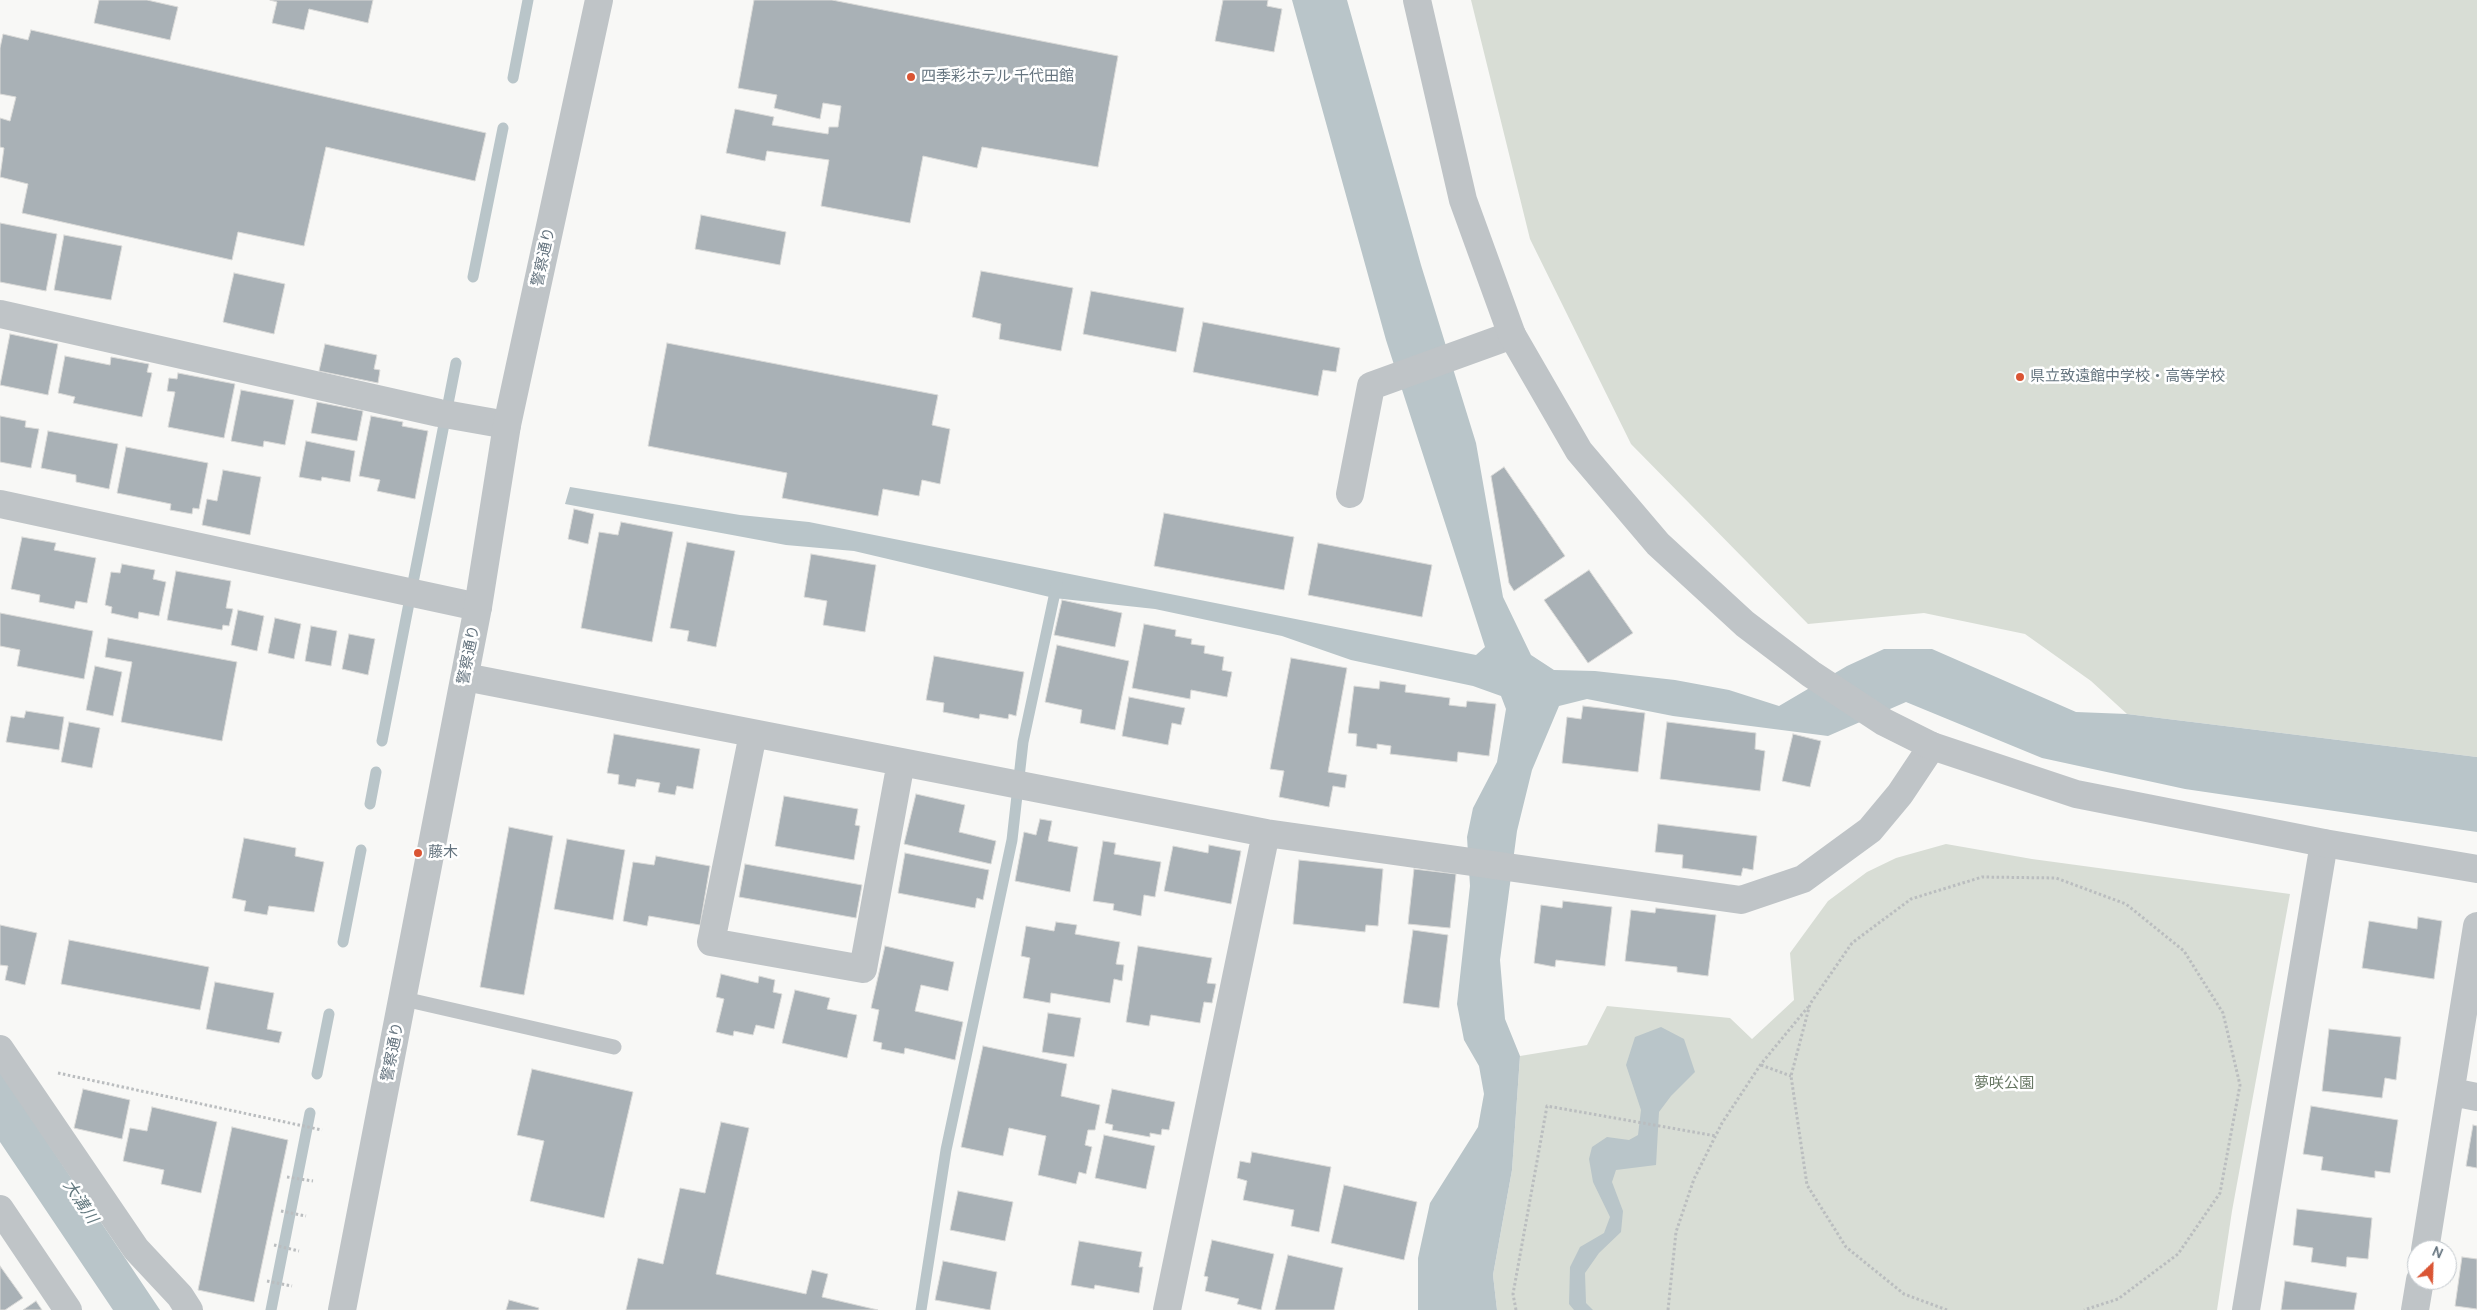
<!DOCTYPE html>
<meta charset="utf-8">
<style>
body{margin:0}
#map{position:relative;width:2477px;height:1310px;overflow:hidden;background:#f8f8f6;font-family:Manrope,sans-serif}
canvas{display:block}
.north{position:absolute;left:2407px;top:1240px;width:50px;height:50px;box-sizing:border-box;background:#fff;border:1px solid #c1c7cc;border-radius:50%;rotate:24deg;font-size:14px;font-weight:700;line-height:20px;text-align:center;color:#65747f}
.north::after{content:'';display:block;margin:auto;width:18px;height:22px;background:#da5534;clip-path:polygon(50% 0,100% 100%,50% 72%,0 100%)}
</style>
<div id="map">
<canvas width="2477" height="1310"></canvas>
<div class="north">N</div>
</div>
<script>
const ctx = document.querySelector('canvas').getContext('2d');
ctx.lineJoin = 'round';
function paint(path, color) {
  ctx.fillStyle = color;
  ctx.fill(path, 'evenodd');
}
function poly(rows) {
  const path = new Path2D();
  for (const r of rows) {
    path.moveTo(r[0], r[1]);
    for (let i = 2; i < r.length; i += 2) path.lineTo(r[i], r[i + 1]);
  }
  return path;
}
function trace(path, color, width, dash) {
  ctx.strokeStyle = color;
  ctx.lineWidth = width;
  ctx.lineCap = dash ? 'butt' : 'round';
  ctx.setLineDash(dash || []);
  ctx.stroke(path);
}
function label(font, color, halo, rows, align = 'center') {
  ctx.font = font + ' Manrope,"Noto Sans JP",sans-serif';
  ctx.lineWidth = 5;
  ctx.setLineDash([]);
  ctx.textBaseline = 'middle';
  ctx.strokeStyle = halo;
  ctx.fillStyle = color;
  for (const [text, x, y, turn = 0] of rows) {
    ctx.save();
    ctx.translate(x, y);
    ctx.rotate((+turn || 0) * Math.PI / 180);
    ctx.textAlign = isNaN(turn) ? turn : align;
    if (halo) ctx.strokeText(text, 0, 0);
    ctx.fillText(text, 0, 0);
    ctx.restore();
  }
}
paint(poly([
 [1471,0,2477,0,2477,757,2127,714,2091,681,2025,634,1924,613,1808,624,1631,444,1530,239],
 [1946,844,2032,859,2290,894,2232,1211,2217,1310,1497,1310,1493,1275,1512,1170,1520,1056,1587,1045,1607,1006,1730,1018,1752,1039,1794,1000,1790,953,1828,901,1867,872,1896,858]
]), '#d8ddd5');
paint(poly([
 [1292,0,1347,0,1421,265,1476,443,1503,597,1531,655,1554,670,1595,671,1675,680,1729,690,1779,706,1847,666,1884,649,1932,649,2076,712,2127,714,2477,757,2477,832,2185,789,2042,758,1906,702,1828,736,1673,716,1587,699,1559,706,1532,770,1517,831,1500,960,1505,1019,1520,1056,1512,1170,1493,1275,1497,1310,1418,1310,1418,1258,1430,1203,1478,1127,1484,1094,1479,1066,1464,1040,1457,1004,1470,886,1467,837,1473,808,1497,762,1506,709,1501,696,1473,686,1351,660,1282,636,1155,609,1054,598,854,551,786,545,565,504,570,487,740,515,809,522,1476,655,1485,647,1386,340],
 [1661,1027,1684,1039,1695,1072,1671,1096,1659,1112,1656,1165,1616,1170,1612,1182,1623,1211,1621,1232,1599,1253,1585,1273,1586,1303,1593,1310,1574,1310,1569,1304,1570,1267,1580,1247,1604,1233,1610,1217,1593,1182,1589,1159,1592,1147,1607,1137,1629,1140,1638,1135,1641,1110,1626,1065,1635,1037],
 [0,1072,160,1310,113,1310,0,1142]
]), '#b9c5c9');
trace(poly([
 [513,78,528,0],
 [473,277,503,128],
 [382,741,456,363],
 [370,804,376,772],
 [343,942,361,850],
 [317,1074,329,1014],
 [271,1310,310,1113],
 [921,1310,946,1150,1012,840,1023,742,1057,583]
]), '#b9c5c9', 11);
const building = poly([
 [99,0,147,0,178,7,170,40,94,23,99,0],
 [270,0,373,0,368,23,309,9,304,30,272,23,277,2,270,0],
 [754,0,832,0,1118,56,1098,167,982,147,977,168,923,156,910,223,821,206,829,160,767,151,765,161,726,153,735,109,774,117,772,125,828,134,829,127,838,127,841,106,823,103,820,119,774,108,777,95,738,88,754,0],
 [1223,0,1268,0,1267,6,1282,9,1274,52,1215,41,1223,0],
 [31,30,486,133,475,181,326,147,304,246,238,232,232,260,22,213,28,184,0,177,4,148,0,147,0,118,10,121,16,97,0,94,0,48,3,34,28,40,31,30],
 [701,215,786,232,780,265,695,249,701,215],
 [0,223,57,234,46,291,0,282,0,223],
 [64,235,122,246,111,300,54,290,64,235],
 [981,271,1073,288,1061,351,999,339,1001,324,972,317,981,271],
 [234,273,285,284,274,334,223,322,234,273],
 [1091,291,1184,308,1176,352,1083,334,1091,291],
 [1203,322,1340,348,1336,372,1323,370,1318,396,1193,372,1203,322],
 [10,334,58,344,48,395,0,385,10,334],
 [667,343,938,395,932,425,950,429,940,484,922,480,919,496,883,489,878,516,782,498,787,473,648,446,667,343],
 [325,344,377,355,374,369,380,370,378,383,319,371,325,344],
 [65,356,110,365,111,357,149,364,147,372,152,373,142,417,73,403,75,397,58,393,65,356],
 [178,373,235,384,224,438,168,427,175,392,167,391,169,378,177,379,178,373],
 [241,390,294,400,285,445,264,441,263,447,231,441,241,390],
 [317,402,363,411,357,441,311,433,317,402],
 [0,416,26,421,25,427,39,429,31,468,0,462,0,416],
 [371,416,403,422,402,426,428,431,415,499,377,491,380,480,359,476,371,416],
 [48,431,118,444,109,489,76,482,76,475,41,468,48,431],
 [306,441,355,451,350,482,322,477,321,481,299,477,306,441],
 [126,447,208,463,199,509,193,508,192,514,170,510,171,504,117,493,126,447],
 [1504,467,1565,556,1514,591,1509,583,1491,476,1504,467],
 [223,470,261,477,250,535,202,525,207,499,217,501,223,470],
 [574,509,594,514,588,544,568,539,574,509],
 [1164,513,1294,537,1284,590,1154,566,1164,513],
 [621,522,673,532,652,642,581,628,599,532,618,535,621,522],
 [22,537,56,543,54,550,96,558,87,603,76,601,74,609,39,602,40,595,11,589,22,537],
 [687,542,735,551,716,647,687,641,689,631,670,628,687,542],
 [1318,543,1432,565,1422,617,1308,595,1318,543],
 [811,554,876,565,865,632,823,625,827,601,804,597,811,554],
 [122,564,155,570,153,579,166,582,159,616,139,612,138,619,111,613,112,607,105,605,111,572,120,573,122,564],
 [1589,570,1633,633,1588,663,1544,600,1589,570],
 [176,571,231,581,226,608,233,609,229,626,223,625,222,630,167,620,176,571],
 [1062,600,1122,613,1115,647,1054,635,1062,600],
 [238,610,264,616,257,651,231,645,238,610],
 [0,613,93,631,84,679,17,666,20,650,0,646,0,613],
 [275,618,301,624,294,659,268,653,275,618],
 [1144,624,1176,630,1175,636,1192,639,1191,644,1205,646,1204,653,1224,657,1222,670,1232,672,1227,697,1191,690,1190,699,1132,688,1144,624],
 [311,626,337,631,331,666,305,661,311,626],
 [349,634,375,639,368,675,342,669,349,634],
 [108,638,237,662,222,741,121,722,132,662,105,657,108,638],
 [1057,645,1129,661,1115,730,1080,723,1082,710,1045,702,1057,645],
 [934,656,1024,672,1016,716,1009,714,1008,719,980,714,979,719,943,712,944,703,926,700,934,656],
 [1291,658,1347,668,1328,772,1347,775,1345,788,1333,786,1329,807,1279,797,1284,771,1270,769,1291,658],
 [95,666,122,672,113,716,86,710,95,666],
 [1380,681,1406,685,1405,692,1450,698,1449,705,1466,707,1467,701,1496,704,1489,756,1458,752,1457,762,1390,754,1391,746,1377,744,1377,749,1356,746,1357,734,1348,733,1354,686,1379,689,1380,681],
 [1129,697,1185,708,1181,725,1172,723,1168,745,1122,736,1129,697],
 [1583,706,1645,713,1638,772,1562,763,1567,717,1581,719,1583,706],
 [26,711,64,717,59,750,6,742,11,716,24,718,26,711],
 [69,722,100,728,92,768,61,762,69,722],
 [1667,722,1756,733,1755,749,1765,751,1760,791,1660,779,1667,722],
 [614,734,700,749,693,789,677,786,675,795,658,792,660,783,637,779,635,787,618,784,619,775,607,773,614,734],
 [1793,734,1821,741,1810,787,1782,781,1793,734],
 [916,794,965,805,959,832,996,841,991,864,904,844,916,794],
 [784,796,858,809,855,825,860,826,854,860,775,846,784,796],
 [1040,819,1052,821,1048,841,1078,847,1070,892,1015,881,1024,832,1036,835,1040,819],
 [1658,824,1757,836,1753,870,1743,868,1741,876,1682,868,1683,855,1655,852,1658,824],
 [509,827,553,836,524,995,480,987,509,827],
 [244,838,296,848,295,856,324,862,314,912,269,906,267,915,244,911,246,901,232,898,244,838],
 [567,839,625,850,613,920,554,909,567,839],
 [1103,841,1116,843,1114,854,1161,862,1155,897,1144,895,1141,916,1113,910,1114,904,1093,901,1103,841],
 [1209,845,1241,851,1231,904,1164,891,1173,846,1208,853,1209,845],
 [905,853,989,870,983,900,977,898,975,908,898,893,905,853],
 [656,856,710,866,700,925,649,916,647,926,623,921,633,862,654,865,656,856],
 [1299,860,1383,869,1378,926,1366,925,1365,932,1293,924,1299,860],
 [745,864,862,885,856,918,739,897,745,864],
 [1414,869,1456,874,1450,928,1408,924,1414,869],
 [1563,901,1612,907,1605,966,1556,960,1555,967,1534,963,1541,905,1562,908,1563,901],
 [1656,908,1716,915,1708,976,1677,972,1677,967,1625,961,1631,910,1655,913,1656,908],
 [2418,917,2442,921,2434,979,2362,968,2369,921,2417,929,2418,917],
 [1056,922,1077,925,1075,934,1120,942,1116,964,1124,965,1122,981,1114,979,1110,1003,1051,993,1050,1003,1023,998,1030,958,1021,956,1026,926,1054,931,1056,922],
 [0,925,37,933,25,985,5,980,8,966,0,965,0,925],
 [1413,930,1448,935,1439,1008,1403,1003,1413,930],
 [69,940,209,967,200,1010,61,984,69,940],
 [885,946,954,962,948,991,921,985,915,1011,963,1022,955,1060,905,1048,904,1054,881,1049,882,1043,873,1041,879,1010,871,1008,885,946],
 [1138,946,1212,958,1207,983,1216,984,1212,1003,1204,1002,1200,1023,1151,1015,1149,1026,1126,1022,1138,946],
 [721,974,758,983,759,976,775,980,773,992,782,994,774,1029,756,1025,753,1035,734,1031,733,1036,716,1032,724,999,716,997,721,974],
 [215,982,274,993,267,1029,282,1032,279,1043,206,1029,215,982],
 [795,990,830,998,827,1009,857,1015,847,1058,782,1043,795,990],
 [1048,1013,1081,1018,1074,1057,1042,1052,1048,1013],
 [2329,1029,2401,1037,2396,1080,2385,1078,2382,1098,2322,1091,2329,1029],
 [983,1046,1067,1064,1061,1096,1100,1105,1095,1130,1088,1130,1085,1145,1092,1147,1086,1174,1079,1172,1076,1184,1038,1175,1046,1136,1009,1128,1003,1156,961,1147,983,1046],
 [532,1069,633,1092,604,1218,530,1201,544,1141,517,1135,532,1069],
 [83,1089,130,1100,122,1139,74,1128,83,1089],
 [1112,1089,1175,1102,1169,1130,1162,1129,1161,1135,1150,1133,1150,1137,1112,1130,1113,1125,1105,1123,1112,1089],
 [2311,1106,2398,1120,2390,1173,2375,1171,2375,1178,2321,1170,2323,1157,2303,1154,2311,1106],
 [152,1107,217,1122,201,1193,161,1184,164,1170,123,1161,130,1128,147,1131,152,1107],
 [721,1122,749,1128,716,1274,806,1294,812,1270,828,1274,822,1297,878,1310,626,1310,638,1258,663,1264,680,1188,705,1193,721,1122],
 [2473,1125,2477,1126,2477,1168,2466,1166,2473,1125],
 [232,1127,288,1140,254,1302,198,1290,232,1127],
 [1104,1135,1155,1146,1146,1189,1095,1178,1104,1135],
 [1252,1152,1331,1167,1319,1232,1291,1226,1294,1210,1243,1200,1247,1181,1237,1178,1240,1161,1250,1163,1252,1152],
 [1344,1185,1417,1202,1404,1260,1331,1243,1344,1185],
 [958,1191,1013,1202,1005,1241,950,1230,958,1191],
 [2297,1209,2372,1218,2368,1259,2347,1257,2346,1267,2311,1262,2313,1248,2293,1245,2297,1209],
 [1212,1240,1274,1254,1261,1310,1237,1304,1239,1299,1205,1291,1208,1277,1204,1276,1212,1240],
 [1079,1241,1142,1252,1139,1267,1143,1267,1139,1293,1095,1285,1094,1289,1071,1285,1079,1241],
 [1288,1255,1343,1268,1334,1310,1275,1310,1288,1255],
 [2462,1257,2477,1259,2477,1309,2455,1306,2462,1257],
 [943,1261,997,1272,990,1310,935,1300,943,1261],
 [0,1266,23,1298,5,1310,0,1310,0,1266],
 [2285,1281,2357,1293,2354,1310,2281,1310,2285,1281],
 [509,1300,539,1308,538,1310,506,1310,509,1300],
 [36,1301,42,1310,23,1310,36,1301]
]);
paint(building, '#a9b1b6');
trace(building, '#dadad8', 1);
trace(poly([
 [1761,1065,1791,1076],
 [58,1073,322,1130],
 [287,1177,313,1181],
 [281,1211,306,1216],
 [274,1245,299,1251],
 [267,1281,292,1286],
 [1516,1310,1513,1294,1547,1106,1716,1136],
 [1668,1310,1676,1232,1694,1179,1722,1123,1761,1064,1808,1007],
 [1947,1310,1904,1294,1846,1247,1807,1185,1791,1076,1810,1004,1852,943,1911,899,1982,877,2056,878,2126,904,2184,951,2223,1013,2240,1085,2220,1193,2178,1254,2118,1299,2084,1310]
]), '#babdbf', 3, [2.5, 2.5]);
trace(poly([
 [404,999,614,1047]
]), '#bfc4c7', 15);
trace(poly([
 [0,314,439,413,507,425],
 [1350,494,1371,386,1512,335],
 [0,504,478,607],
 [465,677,1266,833,1741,900,1803,879,1870,830,1900,794,1932,746],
 [753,734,711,942,863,969,901,762],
 [0,1049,136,1249,180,1296,189,1310],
 [2452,1092,2477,1097],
 [0,1209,68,1310],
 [2425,1250,2477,926],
 [1167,1310,1266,833],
 [2246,1310,2324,843],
 [2415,1310,2420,1280]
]), '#bfc4c7', 28);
trace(poly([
 [1417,0,1463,200,1512,335,1579,451,1658,544,1745,624,1811,674,1884,722,1932,746,2076,794,2324,843,2477,869],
 [342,1310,478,607,507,425,599,0]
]), '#bfc4c7', 28);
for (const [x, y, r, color] of [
 [911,77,5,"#da5534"],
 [2020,377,5,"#da5534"],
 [418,853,5,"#da5534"]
]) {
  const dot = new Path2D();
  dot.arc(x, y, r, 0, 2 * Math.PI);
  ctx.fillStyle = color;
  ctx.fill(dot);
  trace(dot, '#fff', 2);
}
label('15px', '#65747f', '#fff', [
 ["四季彩ホテル 千代田館",921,77],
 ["県立致遠館中学校・高等学校",2030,377],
 ["藤木",428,853]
], 'left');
label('15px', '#65747f', '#fff', [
 ["警察通り",544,257,-78],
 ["警察通り",469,655,-79],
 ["警察通り",393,1052,-79]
]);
label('15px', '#677763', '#fff', [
 ["夢咲公園",2004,1084]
]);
label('italic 16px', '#647a80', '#fff', [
 ["大溝川",80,1202,56]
]);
</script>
